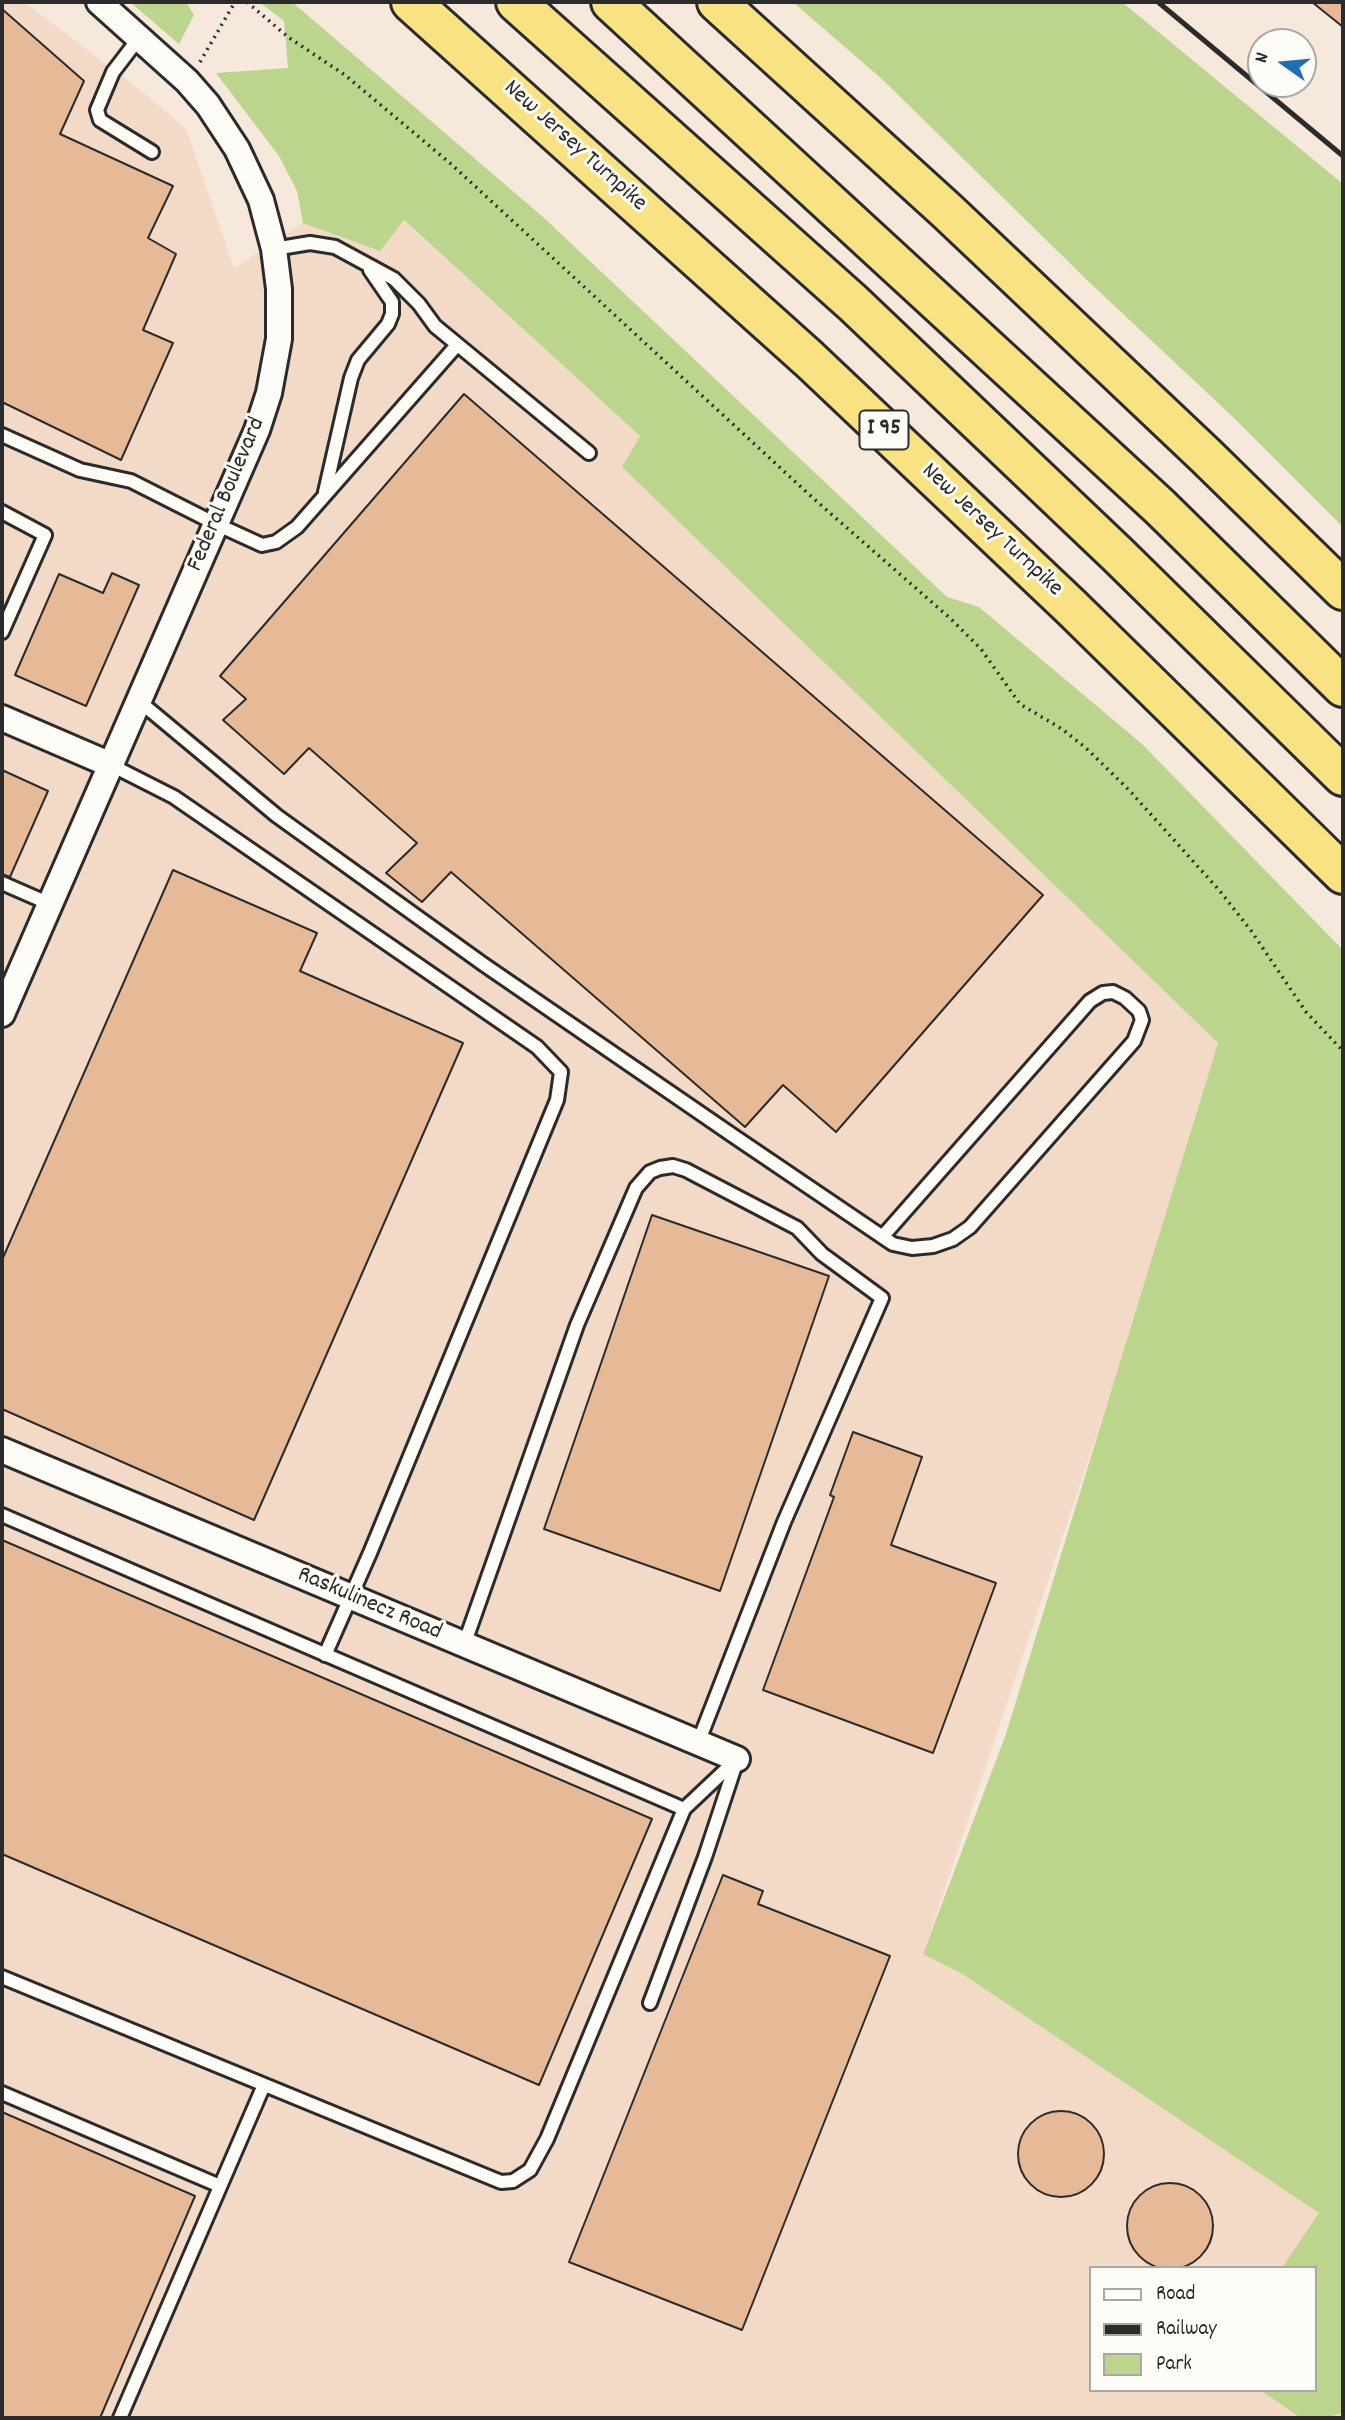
<!DOCTYPE html>
<style>
body{margin:0}
#map{position:relative;width:1345px;height:2420px;overflow:hidden;background:#f6e8da;font-family:Dekko,sans-serif}
canvas{display:block}
.frame{position:absolute;inset:0;border:4px solid #2b2b2b;pointer-events:none}
.legend{position:absolute;left:1089px;top:2266px;width:228px;height:126px;box-sizing:border-box;background:#fdfcf7;border:2px solid #a9a8a5;margin:0;padding:9px 12px;list-style:none;font-size:21px;color:#2b2b2b}
.legend li{display:flex;align-items:center;gap:14px;height:35px}
.legend b{width:35px;border:2px solid #a9a8a5}
.north{position:absolute;left:1247px;top:28px;width:70px;height:70px;box-sizing:border-box;background:#fdfcf7;border:2px solid #a9a8a5;border-radius:50%;rotate:285deg;font-size:19px;font-weight:700;line-height:28px;text-align:center;color:#2b2b2b}
.north::after{content:'';display:block;margin:auto;width:24px;height:32px;background:#1f6fb2;clip-path:polygon(50% 0,100% 100%,50% 72%,0 100%)}
</style>
<div id="map">
<canvas width="1345" height="2420"></canvas>
<div class="frame"></div>
<ul class="legend">
<li><b style="height:9px;background:#fdfcf7"></b>Road</li>
<li><b style="height:9px;background:#2b2b2b"></b>Railway</li>
<li><b style="height:19px;background:#bbd58c"></b>Park</li>
</ul>
<div class="north">N</div>
</div>
<script>
const ctx = document.querySelector('canvas').getContext('2d');
ctx.lineJoin = 'round';
function paint(path, color) {
  ctx.fillStyle = color;
  ctx.fill(path, 'evenodd');
}
function poly(rows) {
  const path = new Path2D();
  for (const r of rows) {
    if (r.length === 3) {
      path.moveTo(r[0] + r[2], r[1]);
      path.arc(r[0], r[1], r[2], 0, 2 * Math.PI);
      continue;
    }
    path.moveTo(r[0], r[1]);
    for (let i = 2; i < r.length; i += 2) path.lineTo(r[i], r[i + 1]);
  }
  return path;
}
function trace(path, color, width, dash) {
  ctx.strokeStyle = color;
  ctx.lineWidth = width;
  ctx.lineCap = dash ? 'butt' : 'round';
  ctx.setLineDash(dash || []);
  ctx.stroke(path);
}
function label(font, color, halo, rows, align = 'center') {
  ctx.font = font + ' Dekko,sans-serif';
  ctx.lineWidth = 6;
  ctx.setLineDash([]);
  ctx.textBaseline = 'middle';
  ctx.strokeStyle = halo;
  ctx.fillStyle = color;
  for (const [text, x, y, turn = 0] of rows) {
    ctx.save();
    ctx.translate(x, y);
    ctx.rotate((+turn || 0) * Math.PI / 180);
    ctx.textAlign = isNaN(turn) ? turn : align;
    if (halo) ctx.strokeText(text, 0, 0);
    ctx.fillText(text, 0, 0);
    ctx.restore();
  }
}
paint(poly([
 [2,2,24,2,138,88,186,129,234,268,303,223,380,251,403,220,640,436,622,467,1218,1043,1111,1392,923,1954,933,1958,1343,1644,1343,2418,2,2418],
 [1091,2268,1315,2268,1315,2390,1091,2390]
]), '#f2dac6');
paint(poly([
 [130,2,186,2,194,15,179,44],
 [259,2,292,2,543,217,947,597,979,607,1142,744,1343,950,1343,2412,1327,2418,1301,2418,1260,2390,1315,2390,1315,2268,1282,2268,1319,2213,961,1973,923,1954,1006,1734,1218,1043,622,467,640,436,404,220,380,251,303,223,297,191,279,156,216,73,288,68,284,21],
 [793,2,1122,2,1343,184,1343,527,1234,418,1088,281,883,80]
]), '#bbd58c');
const building = poly([
 [1312,2,1343,2,1343,27,1312,2],
 [2,9,84,81,60,134,173,186,148,238,176,254,143,330,173,343,121,460,2,402,2,9],
 [464,394,1043,895,836,1132,783,1085,745,1127,451,872,422,902,386,873,417,843,309,748,284,774,223,720,246,699,220,676,464,394],
 [112,573,139,585,86,706,15,675,59,574,103,593,112,573],
 [2,770,48,791,10,877,2,874,2,770],
 [173,870,317,933,300,971,463,1043,254,1520,2,1409,2,1260,173,870],
 [652,1215,829,1276,720,1591,544,1529,652,1215],
 [853,1432,922,1457,891,1545,996,1583,933,1753,763,1690,834,1497,830,1495,853,1432],
 [2,1540,652,1819,539,2085,2,1854,2,1540],
 [723,1875,763,1891,758,1904,890,1956,742,2330,569,2262,723,1875],
 [1061,2154,43],
 [2,2112,195,2196,100,2418,2,2418,2,2112],
 [1170,2226,43]
]);
paint(building, '#e7ba97');
trace(building, '#2b2b2b', 2);
const lane = poly([
 [139,38,113,72,97,110,100,120,152,152],
 [274,249,310,243,335,247,394,279,419,304,435,326,589,453],
 [2,435,80,470,131,481,216,524,262,545,276,542,297,527,457,345],
 [325,492,351,378,358,360,388,324,392,314,392,302,370,270],
 [2,512,45,535,2,632],
 [139,701,277,816,483,964,735,1137,893,1244,912,1248,933,1246,953,1239,970,1227,1134,1041,1142,1020,1139,1011,1125,998,1113,992,1103,993,1090,1001,883,1236],
 [111,765,174,797,537,1047,561,1072,557,1100,370,1553,325,1655],
 [2,883,50,904],
 [2,1515,684,1809],
 [464,1645,577,1325,636,1188,650,1172,660,1168,673,1166,686,1170,797,1228,822,1254,882,1298,784,1522,698,1743],
 [2,1977,501,2182,513,2181,530,2170,547,2139,684,1809,737,1759],
 [650,2003,705,1857,736,1763],
 [2,2093,220,2186],
 [120,2418,264,2085]
]);
const street = poly([
 [2,718,111,765],
 [2,1014,257,430,269,393,279,339,279,289,274,249,261,200,237,149,208,105,187,81,99,2],
 [2,1450,737,1759]
]);
const highway = poly([
 [411,2,809,359,1071,607,1343,874],
 [516,2,853,303,1117,554,1343,776],
 [611,2,1160,507,1343,687],
 [717,2,947,211,1206,456,1343,590]
]);
trace(lane, '#2b2b2b', 18);
trace(street, '#2b2b2b', 30);
trace(highway, '#2b2b2b', 44);
trace(poly([
 [247,2,288,37,345,75,451,164,814,499,951,619,981,649,1020,704,1062,729,1086,748,1129,790,1219,890,1252,932,1306,1012,1343,1051],
 [200,62,235,2]
]), '#2b2b2b', 3.5, [2, 5]);
trace(lane, '#fdfcf7', 12);
trace(street, '#fdfcf7', 24);
trace(highway, '#f8e281', 38);
trace(poly([
 [1158,2,1343,156]
]), '#2b2b2b', 5);
for (const [x, y, w] of [
 [884,430,49]
]) {
  const box = new Path2D();
  box.roundRect(x - w / 2, y - 19.5, w, 39, 5);
  ctx.fillStyle = '#fdfcf7';
  ctx.fill(box);
  trace(box, '#2b2b2b', 2);
}
label('bold 23px', '#2b2b2b', null, [
 ["I 95",884,430]
]);
label('24px', '#2b2b2b', '#fdfcf7', [
 ["New Jersey Turnpike",574,147,42],
 ["Federal Boulevard",228,495,-67],
 ["New Jersey Turnpike",991,531,43],
 ["Raskulinecz Road",369,1605,23]
]);
</script>
